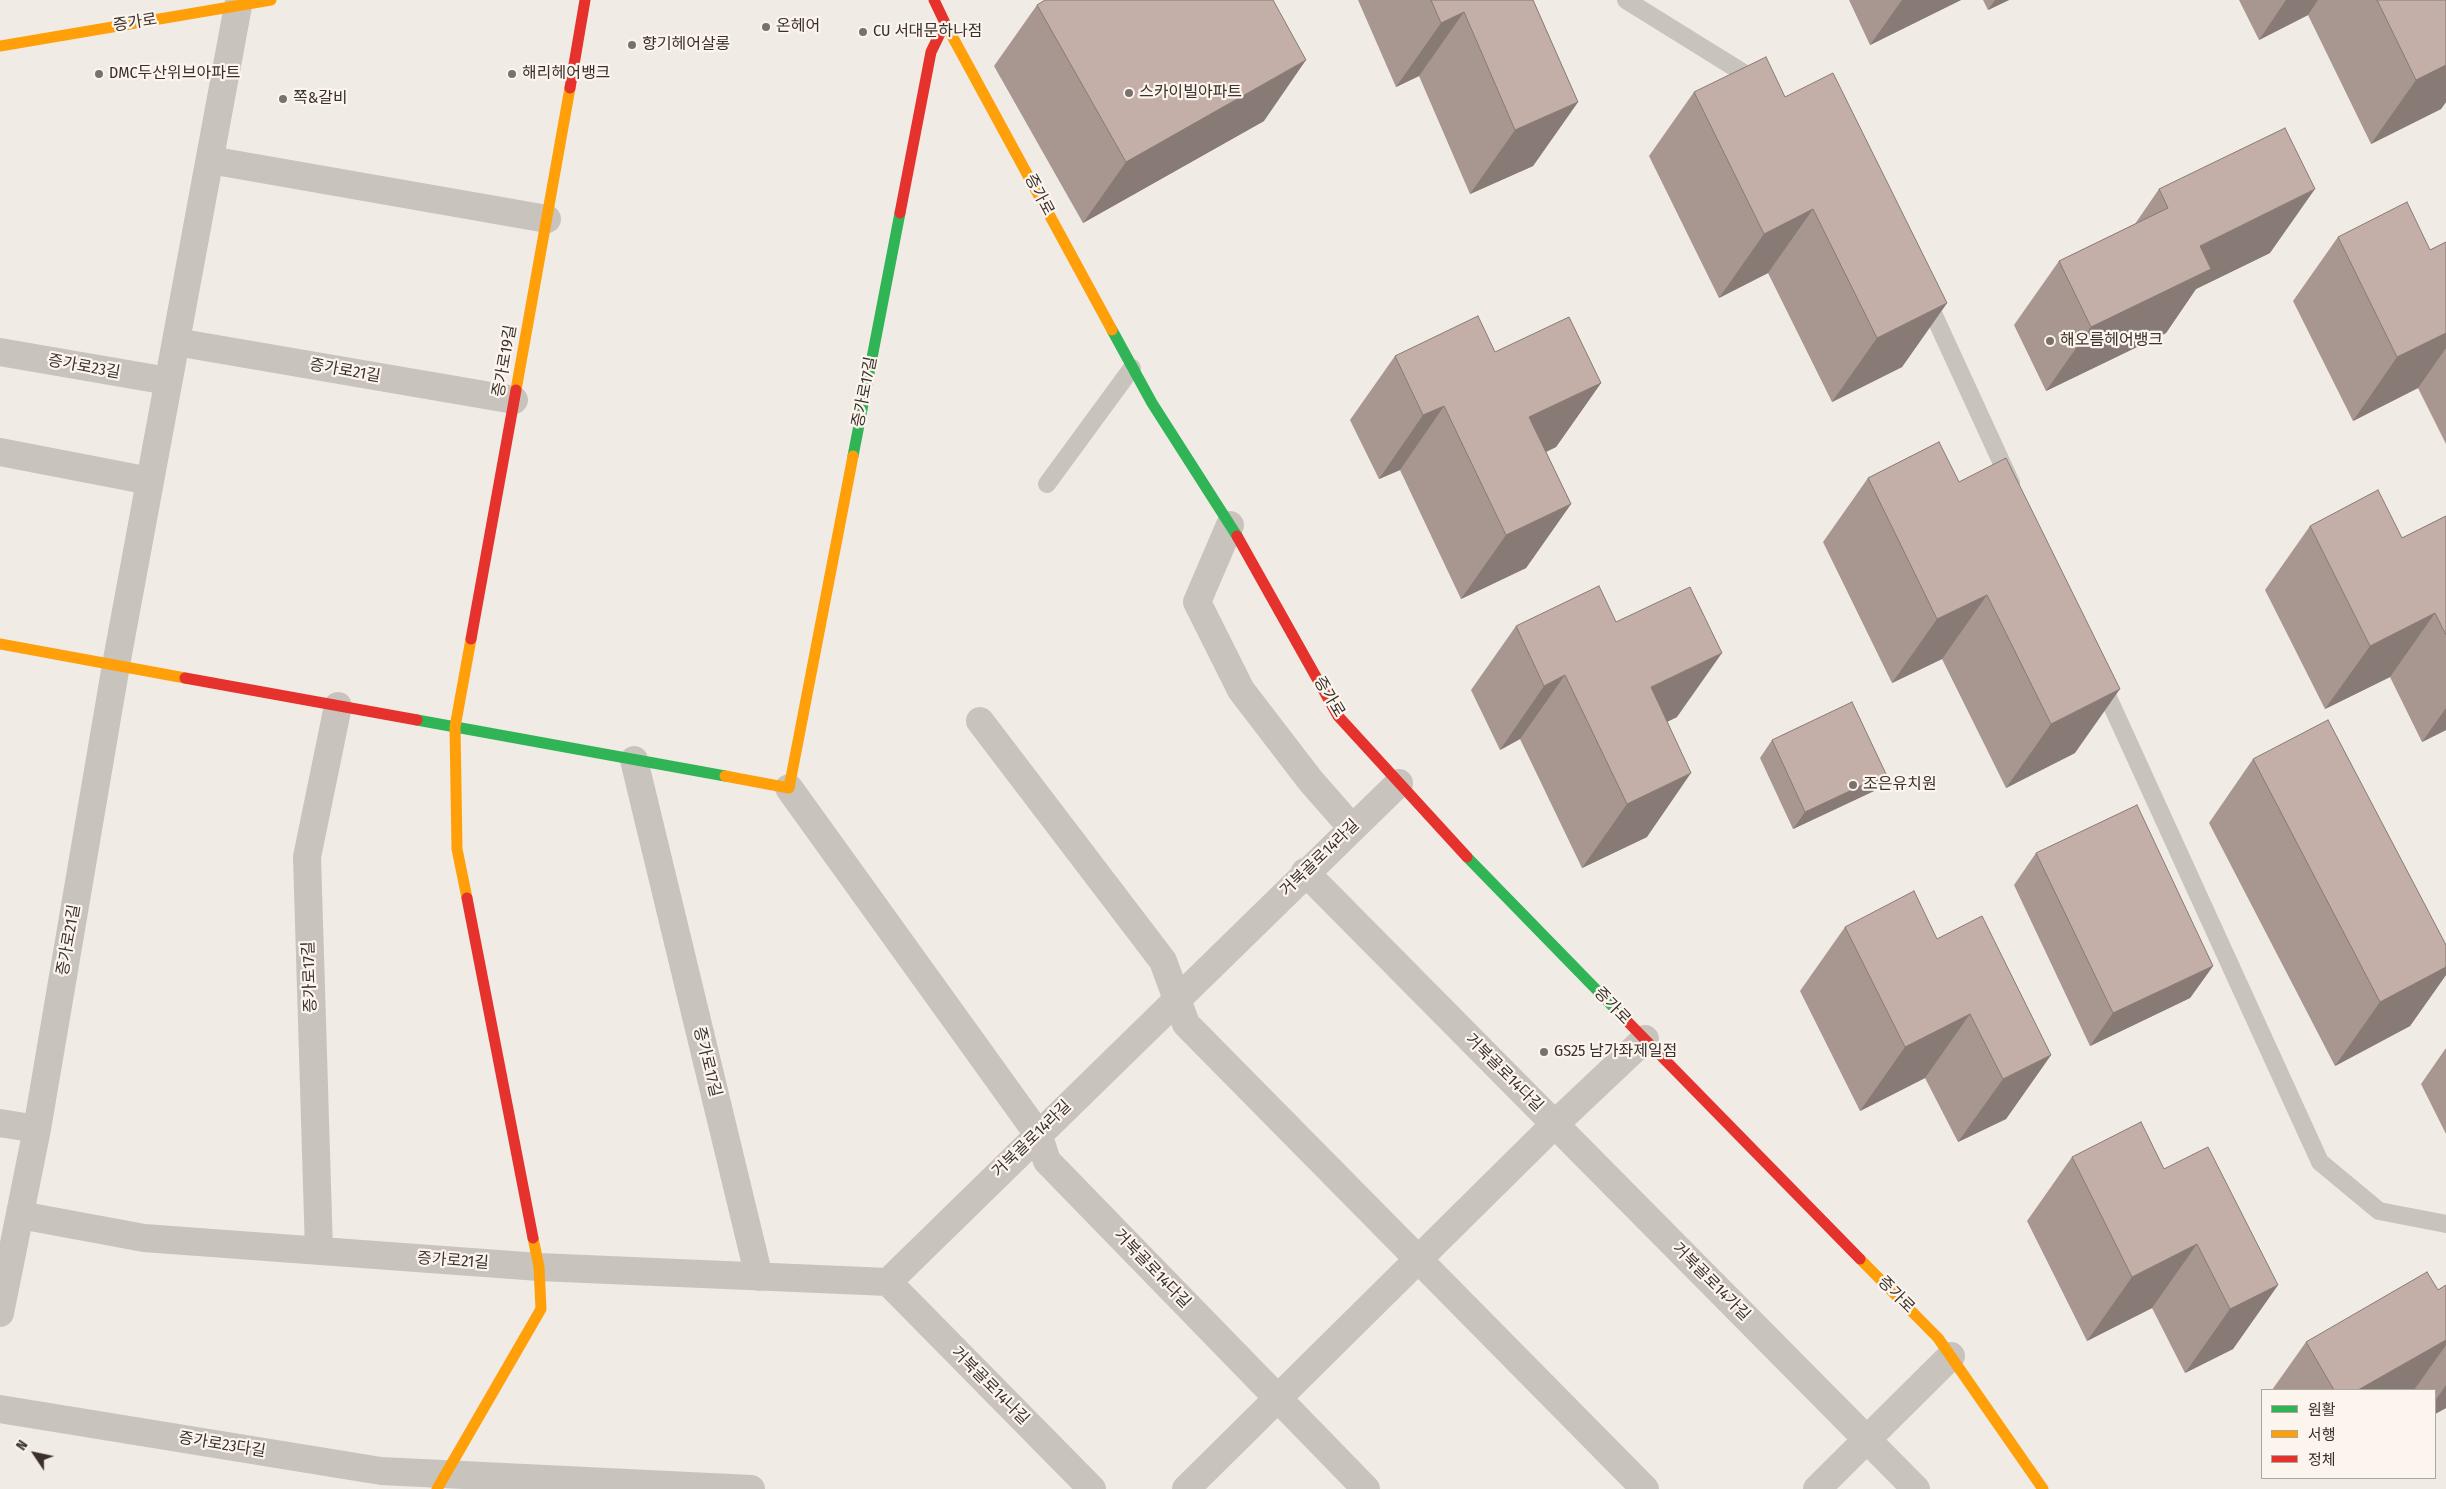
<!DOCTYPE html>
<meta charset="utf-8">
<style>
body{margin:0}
#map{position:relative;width:2446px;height:1489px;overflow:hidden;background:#f0ebe5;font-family:"Fira Sans Condensed","Noto Sans KR",sans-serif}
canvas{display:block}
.legend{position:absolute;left:2261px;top:1389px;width:175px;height:90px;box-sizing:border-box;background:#fbf5ee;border:1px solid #aea6a0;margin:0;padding:6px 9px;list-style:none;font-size:15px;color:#3b302b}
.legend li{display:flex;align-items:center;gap:10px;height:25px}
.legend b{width:25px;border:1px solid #aea6a0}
.north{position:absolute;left:10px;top:1429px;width:50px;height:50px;-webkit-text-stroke:4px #fbf5ee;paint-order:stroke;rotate:304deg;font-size:14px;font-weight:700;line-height:20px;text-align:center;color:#3b302b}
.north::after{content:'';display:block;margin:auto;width:18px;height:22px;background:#3b302b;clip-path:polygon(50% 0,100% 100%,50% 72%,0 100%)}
</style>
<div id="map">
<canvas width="2446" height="1489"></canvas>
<ul class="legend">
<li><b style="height:6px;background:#30b455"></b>원활</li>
<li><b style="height:6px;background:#ff9f0a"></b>서행</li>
<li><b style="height:6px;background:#e5322d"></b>정체</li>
</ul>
<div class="north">N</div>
</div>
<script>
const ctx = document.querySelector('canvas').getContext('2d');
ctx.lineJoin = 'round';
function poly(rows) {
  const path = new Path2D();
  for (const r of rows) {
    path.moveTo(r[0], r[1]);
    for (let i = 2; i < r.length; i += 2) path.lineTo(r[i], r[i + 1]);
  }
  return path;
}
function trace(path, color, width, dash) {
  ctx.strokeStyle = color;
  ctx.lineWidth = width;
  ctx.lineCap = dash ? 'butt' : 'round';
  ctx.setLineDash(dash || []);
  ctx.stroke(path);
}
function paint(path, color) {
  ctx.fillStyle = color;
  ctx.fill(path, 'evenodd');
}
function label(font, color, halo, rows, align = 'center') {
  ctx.font = font + ' "Fira Sans Condensed","Noto Sans KR",sans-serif';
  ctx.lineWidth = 4.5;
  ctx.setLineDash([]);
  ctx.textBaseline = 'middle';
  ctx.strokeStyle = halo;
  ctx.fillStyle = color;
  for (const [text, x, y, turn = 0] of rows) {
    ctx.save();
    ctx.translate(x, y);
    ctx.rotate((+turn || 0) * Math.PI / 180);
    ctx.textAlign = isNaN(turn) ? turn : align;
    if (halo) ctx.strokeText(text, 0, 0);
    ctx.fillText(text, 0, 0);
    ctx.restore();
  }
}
trace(poly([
 [1626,0,1758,82],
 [1926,298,2011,483],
 [1047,484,1132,368],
 [2101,682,2320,1162,2379,1211,2446,1224]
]), '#c9c3be', 18);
trace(poly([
 [210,160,547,219],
 [176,342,514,400],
 [0,352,168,381],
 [0,452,150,481],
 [1230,525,1197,602,1241,690,1310,780,1352,828],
 [980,721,1163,961,1186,1024,1645,1489],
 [634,760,759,1277],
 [789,788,1038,1134,1047,1161,1366,1489],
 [1305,872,1916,1489],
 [0,1123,37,1129],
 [20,1215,144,1238,539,1267,888,1282],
 [319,1251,307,857,338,706],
 [888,1282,1399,783],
 [888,1282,1092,1489],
 [0,1313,37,1129,116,665,238,6],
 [0,1409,381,1471,751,1489],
 [1186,1489,1555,1124,1645,1039],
 [1817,1489,1951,1356]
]), '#c9c3be', 28);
trace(poly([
 [1112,330,1152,403,1237,536],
 [853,456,900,213],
 [417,720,725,776],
 [1467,857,1625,1019]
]), '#30b455', 11);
trace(poly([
 [945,23,1112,330],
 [0,46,271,0],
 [516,390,570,88],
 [0,644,185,678],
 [725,776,789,788,853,456],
 [467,898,457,849,455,727,471,639],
 [1860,1259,1938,1338,2043,1489],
 [437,1489,541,1309,539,1267,533,1238]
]), '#ff9f0a', 11);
trace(poly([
 [570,88,585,0],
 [900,213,931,52,945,23,934,0],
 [1237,536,1338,716,1467,857],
 [471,639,516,390],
 [185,678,417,720],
 [467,898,533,1238],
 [1625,1019,1860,1259]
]), '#e5322d', 11);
paint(poly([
 [1358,0,1533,0,1578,102,1533,166,1470,194,1419,76,1396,87],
 [1849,0,1961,0,1870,45],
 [1983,0,2009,0,1988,10],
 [2239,0,2446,0,2446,102,2441,109,2371,144,2308,15,2259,40],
 [1037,5,1264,121,1083,223,994,66],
 [1694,92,1785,97,1947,303,1902,367,1832,402,1768,273,1719,298,1649,156],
 [2159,189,2270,253,2196,289,2166,333,2046,391,2014,325,2059,261,2135,224],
 [2338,237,2430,250,2446,242,2446,444,2418,388,2353,421,2293,301],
 [1395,356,1601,383,1556,447,1546,452,1571,504,1526,568,1461,599,1400,470,1379,479,1350,420],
 [1939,442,2075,753,2006,788,1942,659,1892,683,1823,542,1868,478],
 [2446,516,2446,730,2422,742,2390,677,2325,709,2265,590,2310,526,2402,538],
 [1516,626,1677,717,1667,722,1647,837,1582,868,1520,739,1500,750,1471,690],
 [1772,740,1874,791,1793,829,1760,758],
 [2253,759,2446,945,2446,975,2410,1026,2335,1066,2209,823],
 [2036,853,2213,966,2190,998,2090,1046,2014,885],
 [1845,927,1937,939,2051,1055,2006,1119,1958,1142,1925,1078,1860,1111,1800,991],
 [2446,1048,2446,1134,2421,1084],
 [2072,1157,2164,1169,2278,1285,2233,1349,2185,1373,2152,1308,2087,1341,2027,1221],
 [2446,1285,2446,1408,2435,1414,2435,1390,2272,1390,2306,1342,2438,1290]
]), '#a89690');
paint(poly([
 [1902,0,1961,0,1870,45],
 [1995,0,2009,0,1988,10],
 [2286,0,2318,0,2308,15,2259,40],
 [1464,12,1419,76,1396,87,1441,23],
 [1306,60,1264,121,1083,223,1126,162],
 [2446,65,2446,102,2441,109,2371,144,2416,80],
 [1578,102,1533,166,1470,194,1515,130],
 [2315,189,2270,253,2196,289,2166,333,2046,391,2091,327,2200,246],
 [1813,209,1768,273,1719,298,1764,234],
 [1947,303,1902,367,1832,402,1877,338],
 [2446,333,2446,348,2418,388,2353,421,2397,357],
 [1601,383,1556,447,1485,481,1529,417],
 [1444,406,1400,470,1379,479,1423,415],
 [1571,504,1526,568,1461,599,1506,535],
 [1987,595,1942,659,1892,683,1937,619],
 [2435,613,2390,677,2325,709,2370,646],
 [1722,653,1677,717,1606,751,1651,687],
 [1565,675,1520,739,1500,750,1544,686],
 [2120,689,2075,753,2006,788,2051,724],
 [2446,708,2446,730,2422,742],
 [1691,773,1647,837,1582,868,1627,804],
 [1886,774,1874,791,1793,829,1805,812],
 [2213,966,2190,998,2090,1046,2113,1013],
 [2446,967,2446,975,2410,1026,2335,1066,2380,1002],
 [1970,1014,1925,1078,1860,1111,1905,1047],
 [2051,1055,2006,1119,1958,1142,2003,1079],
 [2197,1244,2152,1308,2087,1341,2132,1277],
 [2278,1285,2233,1349,2185,1373,2230,1309],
 [2446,1340,2446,1345,2414,1390,2358,1390],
 [2446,1385,2446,1408,2435,1414,2435,1401]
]), '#887a75');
const building = poly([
 [1045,0,1273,0,1306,60,1126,162,1037,5,1045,0],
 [1431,0,1533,0,1578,102,1515,130,1464,12,1441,23,1431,0],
 [2377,0,2446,0,2446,65,2416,80,2377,0],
 [1766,57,1785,97,1833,73,1947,303,1877,338,1813,209,1764,234,1694,92,1766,57],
 [2285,128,2315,189,2200,246,2211,269,2091,327,2059,261,2168,208,2159,189,2285,128],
 [2407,202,2430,250,2446,242,2446,333,2397,357,2338,237,2407,202],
 [1478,316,1495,352,1569,317,1601,383,1529,417,1571,504,1506,535,1444,406,1423,415,1395,356,1478,316],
 [1939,442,1959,482,2006,458,2120,689,2051,724,1987,595,1937,619,1868,478,1939,442],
 [2378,490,2402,538,2446,516,2446,635,2435,613,2370,646,2310,526,2378,490],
 [1599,586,1616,622,1690,587,1722,653,1651,687,1691,773,1627,804,1565,675,1544,686,1516,626,1599,586],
 [1852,702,1886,774,1805,812,1772,740,1852,702],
 [2328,720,2446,945,2446,967,2380,1002,2253,759,2328,720],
 [2137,805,2213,966,2113,1013,2036,853,2137,805],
 [1914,891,1937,939,1982,916,2051,1055,2003,1079,1970,1014,1905,1047,1845,927,1914,891],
 [2141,1122,2164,1169,2208,1147,2278,1285,2230,1309,2197,1244,2132,1277,2072,1157,2141,1122],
 [2427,1272,2438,1290,2446,1285,2446,1340,2358,1390,2334,1390,2306,1342,2427,1272]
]);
paint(building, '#c3afa7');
trace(building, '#887a75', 1);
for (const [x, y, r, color] of [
 [766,27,5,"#7a716c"],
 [863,32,5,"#7a716c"],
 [632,45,5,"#7a716c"],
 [99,74,5,"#7a716c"],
 [512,74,5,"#7a716c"],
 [1129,93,5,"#7a716c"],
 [283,99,5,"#7a716c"],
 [2050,341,5,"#7a716c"],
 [1853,785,5,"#7a716c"],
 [1544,1052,5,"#7a716c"]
]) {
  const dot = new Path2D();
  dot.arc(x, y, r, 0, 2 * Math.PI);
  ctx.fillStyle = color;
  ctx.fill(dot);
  trace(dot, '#fbf5ee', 2);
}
label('16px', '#3b302b', '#fbf5ee', [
 ["증가로",135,23,-9],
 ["증가로",1039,195,62],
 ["증가로19길",505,361,-80],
 ["증가로23길",84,367,10],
 ["증가로21길",345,371,10],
 ["증가로17길",865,392,-79],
 ["증가로",1329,697,59],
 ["거북골로14라길",1320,858,-44],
 ["증가로21길",69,940,-80],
 ["증가로17길",310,977,-92],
 ["증가로",1612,1006,46],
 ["증가로17길",707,1062,76],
 ["거북골로14다길",1504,1073,45],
 ["거북골로14라길",1032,1139,-44],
 ["증가로21길",453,1261,4],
 ["거북골로14다길",1152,1269,46],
 ["거북골로14가길",1711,1282,45],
 ["증가로",1896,1295,45],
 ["거북골로14나길",990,1386,45],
 ["증가로23다길",222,1445,9]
]);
label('16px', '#3b302b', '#fbf5ee', [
 ["온헤어",776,27],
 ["CU 서대문하나점",873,32],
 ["향기헤어살롱",642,45],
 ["DMC두산위브아파트",109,74],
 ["해리헤어뱅크",522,74],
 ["스카이빌아파트",1139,93],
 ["쪽&갈비",293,99],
 ["해오름헤어뱅크",2060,341],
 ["조은유치원",1863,785],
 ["GS25 남가좌제일점",1554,1052]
], 'left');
</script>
